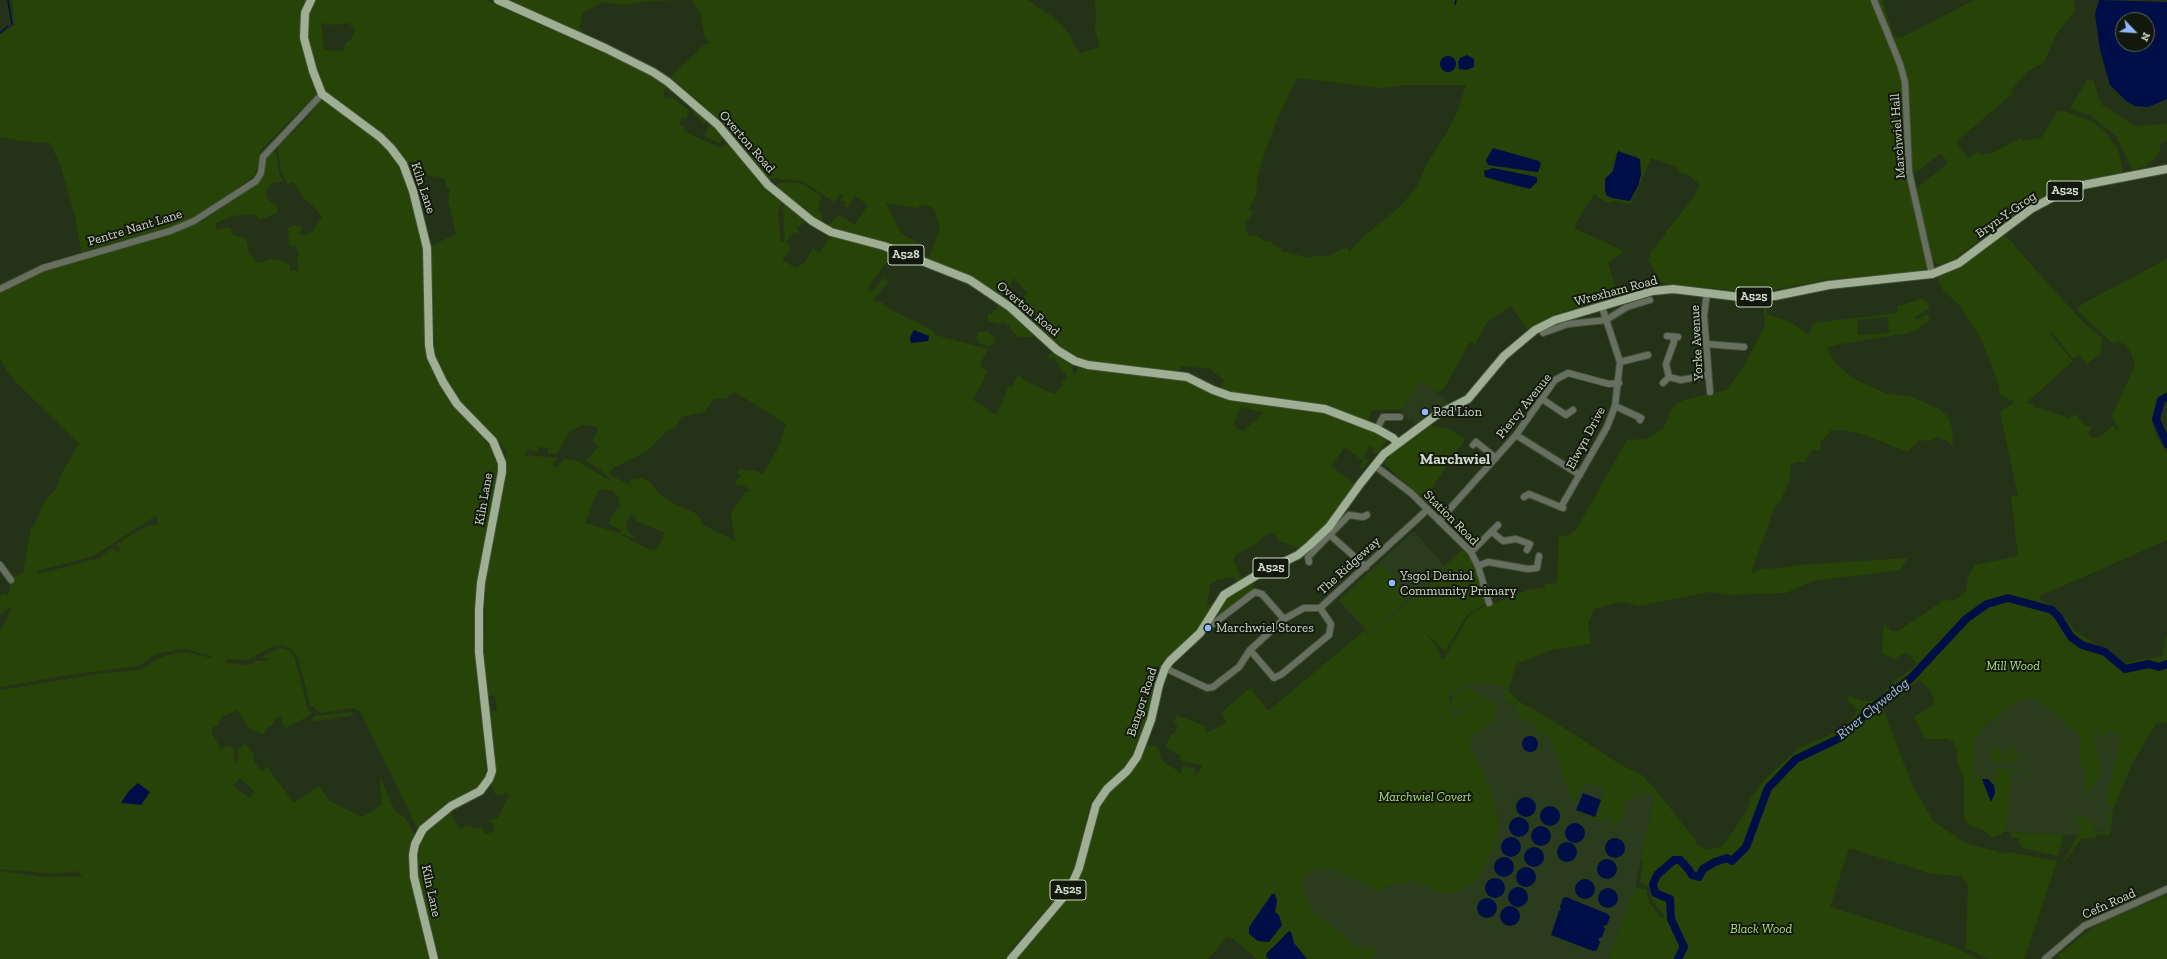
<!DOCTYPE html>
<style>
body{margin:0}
#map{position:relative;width:2167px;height:959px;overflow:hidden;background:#243318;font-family:"Zilla Slab",serif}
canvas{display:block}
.north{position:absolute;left:2115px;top:12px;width:40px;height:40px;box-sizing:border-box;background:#12180c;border:1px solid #5d6557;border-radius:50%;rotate:115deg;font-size:11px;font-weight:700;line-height:16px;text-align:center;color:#ced8c7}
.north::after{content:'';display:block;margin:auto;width:14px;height:18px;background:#91b8fd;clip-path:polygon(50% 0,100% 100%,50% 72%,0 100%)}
</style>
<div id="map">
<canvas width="2167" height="959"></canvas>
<div class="north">N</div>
</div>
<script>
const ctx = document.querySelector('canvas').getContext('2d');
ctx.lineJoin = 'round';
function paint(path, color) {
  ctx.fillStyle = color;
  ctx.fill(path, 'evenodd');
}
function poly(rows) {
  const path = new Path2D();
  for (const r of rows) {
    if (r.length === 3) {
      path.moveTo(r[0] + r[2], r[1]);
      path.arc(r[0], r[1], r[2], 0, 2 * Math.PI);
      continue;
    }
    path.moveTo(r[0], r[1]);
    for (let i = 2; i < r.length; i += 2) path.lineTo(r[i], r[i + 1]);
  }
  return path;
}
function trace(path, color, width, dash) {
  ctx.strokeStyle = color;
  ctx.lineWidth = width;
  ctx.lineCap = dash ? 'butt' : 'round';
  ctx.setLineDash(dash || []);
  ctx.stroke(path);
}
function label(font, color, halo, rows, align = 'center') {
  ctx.font = font + ' "Zilla Slab",serif';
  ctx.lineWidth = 4;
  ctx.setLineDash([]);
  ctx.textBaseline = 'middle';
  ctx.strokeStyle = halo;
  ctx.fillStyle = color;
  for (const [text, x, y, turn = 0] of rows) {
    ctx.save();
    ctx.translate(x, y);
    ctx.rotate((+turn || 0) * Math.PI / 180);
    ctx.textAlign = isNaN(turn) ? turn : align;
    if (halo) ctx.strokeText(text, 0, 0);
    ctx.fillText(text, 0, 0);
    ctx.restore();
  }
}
paint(poly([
 [1420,379,1453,405,1415,426,1411,419,1408,421,1402,411],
 [1414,531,1446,568,1370,635,1338,600],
 [1481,682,1505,685,1505,700,1582,744,1655,795,1635,888,1609,959,1257,959,1225,927,1309,858,1387,888,1396,883,1414,882,1447,893,1499,823,1497,813,1452,717,1449,704,1452,694,1457,689,1463,685],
 [2036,698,2128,714,2109,831,2089,832,2084,836,1993,831,1971,798,1969,746,1974,734,2018,700]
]), '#2a3c1b');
paint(poly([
 [12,0,308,0,303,11,300,27,303,50,317,93,261,150,256,172,252,178,195,217,179,225,81,252,75,216,60,164,50,143,21,141,0,137,0,35,15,25],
 [314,0,486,0,552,30,558,30,652,74,665,83,715,128,722,136,723,140,719,143,706,137,704,135,708,131,707,128,710,125,707,121,704,124,692,111,691,107,672,92,667,91,668,88,666,87,663,95,664,98,668,99,671,97,689,110,687,118,682,117,679,125,685,127,684,131,717,147,722,147,727,144,731,146,759,181,782,201,778,214,781,242,785,241,783,208,785,204,805,222,798,228,793,225,799,231,797,234,794,232,786,242,789,244,790,251,782,259,795,268,805,262,813,248,819,253,831,236,875,246,893,254,870,285,868,290,872,292,883,278,889,282,872,300,881,302,891,310,917,322,935,332,935,335,988,349,979,366,988,371,973,400,988,409,987,411,997,414,1009,385,1012,387,1018,375,1030,383,1054,394,1064,385,1061,384,1067,377,1066,374,1058,367,1059,364,1052,358,1050,360,1049,359,1048,355,1053,352,1072,365,1073,373,1075,375,1078,368,1082,366,1182,378,1222,398,1318,410,1374,429,1387,441,1377,454,1372,452,1374,448,1369,446,1364,457,1369,461,1362,469,1359,468,1363,461,1345,447,1331,466,1355,484,1355,486,1331,518,1301,549,1279,541,1274,533,1266,534,1255,545,1236,554,1233,560,1242,579,1236,581,1233,577,1217,580,1210,585,1207,604,1211,605,1200,626,1154,670,1152,706,1139,742,1129,762,1093,799,1089,808,1078,856,1065,888,1010,950,1006,959,440,959,419,882,417,864,421,842,428,829,450,812,459,829,471,825,472,829,483,827,484,834,494,832,493,823,487,820,498,818,509,794,504,792,503,796,495,794,491,784,494,776,495,758,489,713,497,710,495,696,486,695,483,663,486,584,504,487,506,451,498,440,466,413,445,377,435,352,431,246,456,234,448,200,450,188,447,187,444,178,421,174,417,179,414,178,409,164,395,146,374,126,325,94,319,80,307,34,307,14],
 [321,22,327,25,348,23,355,29,351,40,346,42,343,51,324,50],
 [735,392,786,424,779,446,763,474,756,471,740,469,737,472,741,477,736,480,735,484,742,485,751,490,745,492,731,514,735,541,701,524,702,519,695,513,676,505,658,493,649,481,641,478,634,479,630,481,630,485,608,474,613,468,647,451,667,431,675,427,682,417,704,412,714,399,726,398],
 [1241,407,1264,413,1243,431,1233,425],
 [583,425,595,426,598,430,592,441,599,446,586,461,601,470,613,482,577,461,564,459,556,469,552,465,558,458,524,455,528,450,538,452,539,447,548,448,548,453,557,454,570,431],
 [598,490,613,490,619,498,620,507,616,509,608,523,621,530,620,533,585,523],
 [632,514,636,517,636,521,665,533,658,547,654,550,650,550,622,535,622,533,632,538,635,537,628,531,626,523],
 [509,0,691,0,651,1,623,5,602,2,582,14,579,28,587,34,580,33],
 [692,0,1028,0,1053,17,1065,29,1071,37,1074,46,1081,53,1100,47,1095,29,1096,16,1095,0,1872,0,1900,73,1904,102,1904,157,1928,263,1926,269,1922,271,1830,279,1757,293,1662,283,1648,259,1651,255,1649,254,1666,234,1665,233,1694,197,1700,185,1689,175,1678,172,1679,168,1651,158,1632,202,1628,204,1614,201,1609,203,1599,198,1595,193,1575,225,1576,229,1624,251,1608,263,1618,296,1558,313,1527,329,1511,306,1486,323,1475,344,1470,342,1443,390,1436,392,1420,380,1403,409,1372,410,1368,421,1326,404,1243,394,1220,389,1224,380,1210,369,1181,366,1179,371,1093,361,1077,358,1064,352,1015,307,1027,293,1014,278,1002,296,965,273,928,260,940,228,934,209,929,206,919,205,919,208,886,203,901,233,919,244,916,255,874,239,826,227,839,215,855,225,868,205,855,196,848,208,844,206,846,203,841,199,843,195,840,194,834,202,802,181,772,178,769,180,733,134,701,103,670,77,702,47,711,42,705,39,700,12],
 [1297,78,1381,88,1404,85,1466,85,1458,110,1448,131,1427,163,1417,186,1400,207,1365,235,1349,252,1347,247,1328,256,1312,256,1310,258,1281,251,1281,248,1275,246,1270,241,1266,242,1256,235,1248,236,1245,223,1253,213,1249,209,1256,195,1257,179,1264,155,1276,122],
 [1490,152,1529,158,1539,161,1541,164,1538,172,1536,173,1492,164,1486,163],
 [1616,153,1637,156,1641,170,1638,186,1630,201,1612,198,1605,179,1613,171],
 [1493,168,1525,176,1536,177,1523,188,1490,179],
 [1878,0,1882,0,1893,33,1897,38,1903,37,1974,0,2074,0,2075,10,2056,35,2044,62,2027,72,2011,90,2013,93,1956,142,1968,158,1978,151,1981,155,1993,153,2020,138,2023,141,2041,138,2058,111,2064,111,2091,121,2104,130,2118,149,2123,172,2080,182,2018,212,1949,262,1940,265,1935,262,1930,254,1916,189,1948,163,1941,153,1913,174,1904,66],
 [2093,79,2101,104,2135,126,2167,124,2167,140,2161,143,2159,152,2154,160,2147,163,2147,166,2132,170,2116,136,2091,116,2070,108,2087,80],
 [324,98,328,104,380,139,400,164,408,184,424,245,423,284,427,346,431,368,438,382,464,417,489,445,497,461,499,474,475,600,476,677,485,750,486,775,479,789,419,832,360,711,352,708,321,713,314,708,310,705,298,657,289,647,281,645,271,647,248,660,227,659,225,663,250,665,255,661,266,661,269,659,261,657,275,650,283,648,290,651,294,656,308,709,312,714,286,728,282,723,282,718,276,717,273,724,264,731,266,734,262,734,249,728,237,710,225,716,223,715,218,726,213,727,211,732,221,749,230,745,235,751,233,758,236,762,239,758,238,750,245,744,253,753,254,762,262,772,267,767,294,803,319,786,329,801,362,817,382,805,380,777,395,811,405,818,416,836,410,855,432,959,0,959,0,871,44,877,83,876,76,871,56,874,0,869,0,690,103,673,142,670,152,662,170,654,187,652,211,658,212,656,185,649,178,650,159,653,138,666,69,675,0,687,0,631,12,609,9,608,0,615,0,597,3,594,8,595,11,582,17,580,13,577,23,573,31,527,34,526,43,504,57,487,61,474,79,444,17,383,7,372,0,358,0,293,45,270,176,233,203,221,258,183,263,173,266,158,274,151,276,152,279,173,283,181,271,183,267,190,266,196,270,202,278,206,276,214,259,220,255,214,232,216,216,223,216,230,230,227,233,235,246,238,249,254,258,263,270,259,284,261,290,265,290,271,299,271,297,261,299,253,295,245,293,247,289,244,288,228,294,225,302,227,299,235,305,235,313,231,322,217,313,206,306,201,293,182,287,184,281,171,278,151,279,146,305,121],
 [157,515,158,524,147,526,115,545,121,548,119,552,111,548,100,558,38,574,37,571,93,556],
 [240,778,254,791,250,798,233,786],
 [791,182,803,184,821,196,818,211,823,215,821,222,775,186,780,183],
 [2002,234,2013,243,2016,248,2082,321,2102,338,2102,346,2100,349,2102,352,2087,364,2079,355,2073,359,2052,332,2050,334,2073,361,2026,403,2031,404,2037,409,2041,407,2044,410,2064,416,2068,420,2075,414,2085,425,2089,427,2092,426,2088,434,2092,438,2100,437,2113,425,2117,431,2119,430,2112,415,2135,366,2131,352,2122,342,2118,346,2120,339,2115,344,2110,341,2076,309,2084,303,2167,259,2167,391,2158,399,2152,424,2157,438,2167,453,2167,540,2040,596,2040,600,2058,609,2075,631,2125,663,2162,656,2167,633,2167,722,2156,724,2133,762,2113,809,2107,803,2108,792,2121,736,2120,734,2108,731,2103,737,2093,732,2100,769,2096,782,2084,797,2085,772,2080,762,2080,735,2036,698,2018,700,1980,729,1982,733,1974,738,1973,777,1993,778,1996,776,1997,768,2007,768,2007,770,2010,771,2010,768,2017,767,2021,770,2011,770,2006,826,2002,834,1992,837,1983,830,1970,826,1964,819,1964,780,1957,761,1957,750,1954,743,1949,739,1925,739,1914,717,1933,705,1934,700,1931,691,1919,680,1883,708,1912,785,1934,822,1965,843,2007,854,2009,852,2057,861,2024,959,1988,959,1966,948,1968,884,1961,876,1932,874,1849,848,1830,907,1947,944,1979,959,1681,959,1686,949,1686,942,1672,918,1674,906,1673,900,1654,888,1657,876,1669,866,1682,863,1686,866,1690,879,1698,880,1706,868,1723,859,1732,861,1746,852,1753,840,1752,829,1745,847,1737,855,1732,858,1725,856,1717,858,1701,866,1696,875,1691,872,1688,862,1674,856,1655,872,1650,886,1650,891,1654,895,1671,905,1668,917,1666,917,1682,947,1677,959,1609,959,1635,888,1646,889,1649,902,1661,918,1663,918,1664,915,1651,899,1649,887,1641,883,1640,879,1643,862,1641,860,1655,795,1616,773,1645,792,1645,797,1635,793,1631,800,1625,800,1624,802,1626,811,1617,826,1609,823,1611,819,1606,817,1603,822,1577,810,1576,808,1595,816,1605,788,1587,782,1580,789,1574,805,1550,737,1534,730,1537,723,1531,721,1528,722,1522,719,1517,712,1516,706,1505,700,1505,686,1481,682,1463,685,1452,694,1449,698,1454,720,1459,713,1473,706,1481,695,1487,698,1487,700,1496,703,1495,715,1492,717,1494,720,1473,736,1469,745,1489,786,1499,823,1496,844,1476,881,1459,890,1446,893,1414,882,1396,883,1379,891,1333,869,1312,870,1304,877,1302,883,1305,895,1314,914,1327,922,1356,947,1363,949,1376,944,1372,948,1377,951,1371,959,1307,959,1294,943,1289,931,1266,956,1269,959,1257,959,1233,939,1227,937,1208,959,1015,959,1074,886,1099,807,1144,745,1157,746,1162,761,1178,771,1178,772,1181,773,1183,766,1195,768,1194,775,1196,776,1197,772,1200,772,1202,765,1179,760,1181,756,1165,747,1171,734,1174,735,1178,724,1174,722,1177,715,1180,718,1185,718,1204,726,1207,733,1226,723,1222,712,1250,688,1268,711,1365,630,1370,635,1446,569,1444,566,1465,547,1473,559,1488,602,1468,614,1445,651,1425,632,1437,647,1442,659,1444,659,1469,615,1489,603,1495,603,1531,589,1546,588,1544,584,1557,583,1559,535,1567,536,1576,530,1627,440,1646,439,1663,429,1673,407,1684,400,1727,390,1745,364,1765,325,1763,301,1766,301,1767,314,1792,323,1809,335,1813,323,1897,313,1898,306,1921,299,1926,301,1930,308,1915,317,1916,320,1927,314,1930,320,1919,326,1921,329,1907,333,1835,345,1827,348,1835,363,1853,378,1885,393,1912,397,1939,409,1948,417,1952,428,1953,447,1947,441,1939,437,1928,441,1919,440,1908,452,1865,435,1843,430,1829,431,1829,434,1820,442,1821,450,1811,450,1806,462,1797,462,1791,464,1789,481,1779,504,1775,506,1751,573,1762,569,1781,568,1799,565,1908,558,1900,570,1813,581,1786,593,1728,595,1710,592,1638,606,1625,602,1615,603,1594,609,1588,623,1591,644,1551,650,1516,664,1508,691,1520,702,1547,717,1621,765,1642,775,1656,790,1691,835,1696,839,1696,844,1708,850,1721,847,1730,836,1747,810,1750,799,1766,778,1799,748,1830,735,1848,724,1858,710,1847,700,1848,696,1864,701,1872,701,1880,697,1892,683,1913,668,1917,663,1906,652,1895,659,1882,654,1884,624,1891,631,1898,631,1944,600,1954,601,1958,598,1966,591,1968,577,1975,565,2018,556,2011,495,2018,496,2000,412,2015,402,2000,395,1998,382,1981,339,1961,307,1943,290,1937,277,1952,271,1968,261],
 [1888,317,1889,333,1858,335,1857,320],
 [998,303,1001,303,1037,337,1019,337,1010,329,1010,326,1002,322,1001,324,988,321,987,318,989,313,992,314,994,310,997,310],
 [979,332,988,332,993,336,996,338,993,345,987,346,980,343,976,338],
 [1427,425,1445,428,1446,427,1465,439,1424,500,1383,463,1396,447],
 [1380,564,1405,591,1401,595,1406,600,1370,633,1340,600],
 [1251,580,1255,587,1211,624,1224,598],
 [1464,689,1474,690,1477,692,1477,697,1472,704,1458,711,1452,706,1453,697,1457,693],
 [351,712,355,715,311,722,314,716],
 [2012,745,2014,747,2014,755,2016,754,2018,756,2019,754,2016,762,1994,762,1991,760,1992,748,1999,747,2004,750,1999,749,1998,752,2001,754,2002,760,2005,760,2007,753,2013,754,2008,748],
 [2111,812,2113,814,2110,835,2098,834,2094,838,2081,839,2059,869,2079,833,2081,824,2074,824,2078,815,2082,816,2091,822,2094,832,2109,831,2110,825,2106,819],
 [2011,832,2039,834,2064,835,2058,856,2023,848,2019,843,2019,838,2010,837],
 [2167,895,2167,959,2060,959,2058,955,2098,924]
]), '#274307');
paint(poly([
 [2099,0,2167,2,2167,99,2148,107,2135,106,2126,101,2110,85,2100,50,2095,14],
 [2123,20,2147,20,2147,44,2123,44],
 [1467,55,1474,59,1474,67,1466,70,1459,69,1458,62,1460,58],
 [1448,64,8],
 [1493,148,1539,161,1541,164,1538,172,1488,165,1486,160],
 [1618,151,1640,159,1641,175,1638,186,1630,201,1612,198,1607,196,1605,191,1605,179,1613,171],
 [1493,168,1537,177,1537,182,1530,189,1485,177,1484,171],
 [914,330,929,336,928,341,911,343,910,337],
 [1530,744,8],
 [1982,779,1988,779,1994,785,1995,793,1991,802],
 [138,783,150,792,141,805,121,803,128,792],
 [1583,793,1601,800,1595,817,1576,810],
 [1526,807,10],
 [1550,816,10],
 [1519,827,10],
 [1575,833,10],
 [1541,836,10],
 [1511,847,10],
 [1615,848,10],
 [1567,852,10],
 [1534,857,10],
 [1504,867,10],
 [1607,869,10],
 [1526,877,10],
 [1495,888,10],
 [1585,889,10],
 [1518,897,10],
 [1608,898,10],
 [1272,894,1275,894,1277,901,1275,912,1279,915,1282,925,1269,942,1258,941,1249,934,1249,927],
 [1566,897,1608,914,1610,917,1607,925,1603,926,1605,929,1602,937,1598,939,1600,942,1597,950,1593,951,1551,935,1559,911,1561,910,1560,907,1563,898],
 [1487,908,10],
 [1510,916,10],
 [1289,931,1291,932,1294,943,1307,959,1269,959,1266,956,1267,953]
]), '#000e48');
trace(poly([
 [8,0,12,24],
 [1455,4,1456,0],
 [0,33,8,26]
]), '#000e48', 1.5);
trace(poly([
 [2167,397,2161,400,2156,419,2167,444],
 [1678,959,1684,947,1671,919,1670,899,1655,893,1653,884,1657,875,1674,860,1680,860,1689,870,1692,875,1699,877,1703,869,1715,862,1727,858,1732,861,1746,847,1768,788,1796,759,1840,738,1871,709,1911,678,1966,619,1987,604,2008,598,2052,610,2058,616,2071,637,2082,645,2105,652,2125,669,2149,664,2159,667,2167,664]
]), '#000e48', 8);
const minor = poly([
 [1874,0,1900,64,1905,82,1909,172,1932,274],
 [0,289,43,268,170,231,194,221,256,181,261,173,263,157,322,94],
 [1707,292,1704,316,1710,392],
 [1543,333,1568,324,1606,320,1627,307,1650,300],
 [1667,336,1678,337],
 [1706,344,1744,347],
 [1620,362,1648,355],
 [1669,377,1666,364,1674,342,1673,337],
 [1663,383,1669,377,1681,380,1708,375],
 [1542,399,1566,415,1573,410],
 [1615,406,1641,418,1640,420],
 [1377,429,1383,417,1400,417],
 [1516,435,1580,475],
 [1473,445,1476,442,1496,458],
 [1374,465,1411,493,1471,552,1478,566,1489,603],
 [1524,497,1529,494,1563,508],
 [1561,507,1607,427,1615,406,1620,362,1602,307],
 [1439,521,1516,435,1555,380,1568,373,1609,384,1619,383],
 [1492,532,1503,541,1516,539,1530,544,1527,550],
 [1330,535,1366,567],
 [1471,552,1498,525],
 [1309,562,1308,557,1349,515,1363,517,1367,515],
 [0,565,11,580],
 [1478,566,1488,562,1528,569,1537,568,1539,556],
 [1213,624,1255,592,1262,594,1284,619],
 [1250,650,1274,678,1282,674,1329,635,1331,624,1320,608],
 [1165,668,1207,688,1213,687,1239,667,1250,650,1284,619,1304,608,1320,608,1427,510],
 [2045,959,2084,926,2167,889]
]);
const major = poly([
 [311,0,305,13,304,38,313,71,322,94,380,137,391,148,403,164,413,191,427,248,429,345,431,357,443,382,457,404,493,441,502,463,502,472,481,583,479,610,479,652,492,771,489,779,480,791,451,806,423,829,415,844,413,855,414,877,434,959],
 [498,0,605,48,653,72,668,82,718,125,768,185,812,221,831,232,884,246,970,280,1010,307,1057,350,1075,361,1088,365,1187,377,1213,390,1230,396,1325,409,1377,429,1393,438,1397,443],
 [1011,959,1061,900,1072,884,1079,868,1096,805,1107,789,1127,771,1137,757,1151,720,1159,685,1165,668,1170,661,1200,633,1224,595,1257,575,1298,555,1310,545,1329,527,1360,484,1384,454,1435,416,1468,399,1504,356,1535,330,1555,320,1653,291,1673,289,1740,297,1775,296,1829,285,1932,274,1959,263,2031,209,2059,194,2073,187,2167,169]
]);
trace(minor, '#435138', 8);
trace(major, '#435138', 10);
trace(minor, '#676f61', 6);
trace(major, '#9faf94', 8);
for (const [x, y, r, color] of [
 [1425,412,4,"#91b8fd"],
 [1392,583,4,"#91b8fd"],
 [1208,628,4,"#91b8fd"]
]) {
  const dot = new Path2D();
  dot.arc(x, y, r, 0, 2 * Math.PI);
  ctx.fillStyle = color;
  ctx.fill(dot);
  trace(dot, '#12180c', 1.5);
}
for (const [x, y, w] of [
 [2065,191,36],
 [906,255,36],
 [1754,297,36],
 [1271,568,36],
 [1068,890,36]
]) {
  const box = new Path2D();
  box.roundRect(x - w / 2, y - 10, w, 20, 3);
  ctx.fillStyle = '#12180c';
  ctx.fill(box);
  trace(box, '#ced8c7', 1);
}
label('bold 12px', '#ced8c7', null, [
 ["A525",2065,191],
 ["A528",906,255],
 ["A525",1754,297],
 ["A525",1271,568],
 ["A525",1068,890]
]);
label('13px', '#ced8c7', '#12180c', [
 ["Marchwiel Hall",1898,136,-94],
 ["Overton Road",747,142,49],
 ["Kiln Lane",423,188,72],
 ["Bryn-Y-Grog",2006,215,-35],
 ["Pentre Nant Lane",135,228,-17],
 ["Wrexham Road",1616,291,-15],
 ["Overton Road",1028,309,40],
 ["Yorke Avenue",1697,343,-93],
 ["Piercy Avenue",1524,406,-51],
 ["Elwyn Drive",1586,438,-62],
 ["Kiln Lane",484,499,-80],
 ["Station Road",1451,518,45],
 ["The Ridgeway",1349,566,-42],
 ["Bangor Road",1142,702,-72],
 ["Kiln Lane",431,891,78],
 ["Cefn Road",2109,904,-24]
]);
label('13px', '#ced8c7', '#12180c', [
 ["Red Lion",1433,412],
 ["Ysgol Deiniol",1400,576],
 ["Community Primary",1400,591],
 ["Marchwiel Stores",1216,628]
], 'left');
label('italic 13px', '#a9df7c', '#12180c', [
 ["Mill Wood",2013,666],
 ["Marchwiel Covert",1425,797],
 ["Black Wood",1761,929]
]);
label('italic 14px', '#a1c0f6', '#12180c', [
 ["River Clywedog",1873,709,-39]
]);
label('bold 15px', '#ced8c7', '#12180c', [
 ["Marchwiel",1455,460]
]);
</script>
